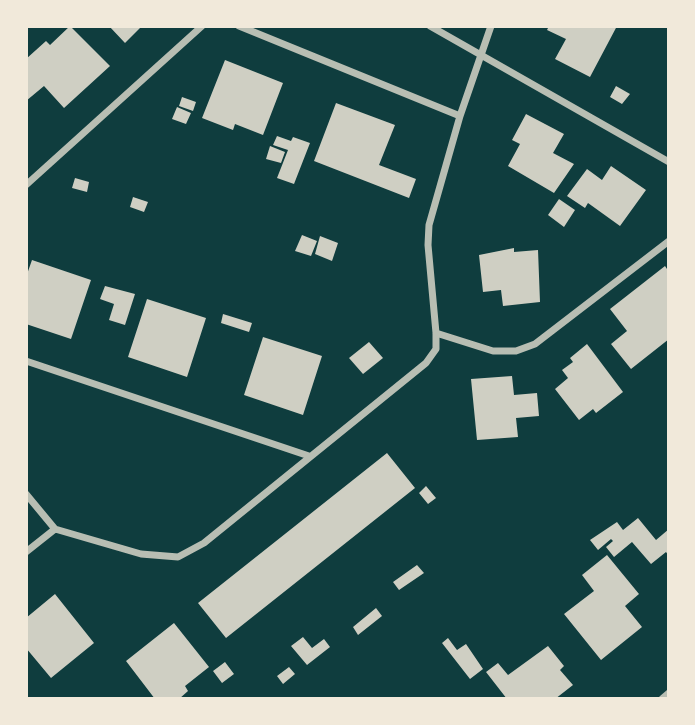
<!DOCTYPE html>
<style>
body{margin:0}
#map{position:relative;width:695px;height:725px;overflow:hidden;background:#0f3d3e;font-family:"Exo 2",sans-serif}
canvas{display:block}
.frame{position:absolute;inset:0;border:28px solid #f1e9da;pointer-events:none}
</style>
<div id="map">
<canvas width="695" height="725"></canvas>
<div class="frame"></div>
</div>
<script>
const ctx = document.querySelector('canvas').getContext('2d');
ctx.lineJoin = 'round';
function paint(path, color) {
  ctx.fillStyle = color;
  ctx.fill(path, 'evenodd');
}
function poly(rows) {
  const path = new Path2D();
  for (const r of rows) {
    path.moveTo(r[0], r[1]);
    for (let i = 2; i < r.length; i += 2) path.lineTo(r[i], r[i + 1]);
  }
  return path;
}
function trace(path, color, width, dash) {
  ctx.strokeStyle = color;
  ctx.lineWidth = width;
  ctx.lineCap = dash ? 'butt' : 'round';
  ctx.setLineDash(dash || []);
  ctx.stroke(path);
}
paint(poly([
 [70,26,110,66,64,108,44,86,26,101,26,59,46,41,50,45],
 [109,26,142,26,125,43],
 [549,26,617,26,590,77,555,59,566,39,547,30],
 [225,60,283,83,263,135,235,124,233,130,202,118],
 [616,86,630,94,622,104,610,97],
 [182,97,196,102,193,111,179,106],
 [336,103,395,125,379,165,416,179,409,198,314,161],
 [177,107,191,113,186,124,172,119],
 [526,114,564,134,553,153,574,164,554,193,508,166,520,144,512,140],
 [277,136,291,141,293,137,310,143,294,184,277,178,288,150,273,145],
 [270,146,285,152,281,163,266,159],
 [611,166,646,190,620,226,588,203,585,208,567,196,587,169,602,180],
 [75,178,89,182,87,192,72,188],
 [133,197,148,202,144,212,130,207],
 [559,199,575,210,564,227,548,215],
 [302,235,317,241,311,256,295,251],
 [320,236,338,243,332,261,315,254],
 [514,248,514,252,538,250,540,302,503,306,501,290,483,292,479,255],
 [32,260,91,280,71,339,26,324,26,277],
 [665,266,669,272,669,339,631,369,611,344,627,331,610,309],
 [105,286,135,294,125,325,109,320,114,304,100,299],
 [147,299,206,318,187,377,128,357],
 [223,314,252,323,249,332,221,323],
 [263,337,322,356,303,415,244,395],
 [369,342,383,358,363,374,349,358],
 [587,344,623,392,596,413,593,409,579,420,555,389,568,378,562,370,573,362,570,358],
 [512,376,514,395,537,393,539,416,516,418,518,437,477,440,471,379],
 [387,453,415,488,226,638,198,603],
 [426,486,436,498,428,504,419,493],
 [638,518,656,540,669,529,669,556,666,552,651,564,632,542,614,557,606,547,613,541,611,539,598,550,590,540,617,522,623,530],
 [607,555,639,594,625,606,642,627,601,660,564,614,594,591,582,575],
 [417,565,424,573,399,590,393,582],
 [55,594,94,643,51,678,26,648,26,618],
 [376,608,382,616,358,635,353,627],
 [174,623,209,667,185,686,188,691,179,699,155,699,126,661],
 [303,637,312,648,324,639,330,647,307,665,291,646],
 [448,638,457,650,466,644,483,669,470,679,442,643],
 [548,646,564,666,560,670,573,685,555,699,507,699,486,672,498,663,508,675],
 [225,662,234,674,222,683,213,671],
 [289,667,295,674,283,684,277,676]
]), '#cfcfc3');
trace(poly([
 [239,26,460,116],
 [430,26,669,162],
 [26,185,202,26],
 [436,333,493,351,516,351,535,344,669,241],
 [26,361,309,456],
 [26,494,55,529],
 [55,529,141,554,178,557,204,543,426,363,436,349,436,333,428,245,429,225,460,116,491,26],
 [26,552,55,529],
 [662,699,669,693]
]), '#b8beb3', 7);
</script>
